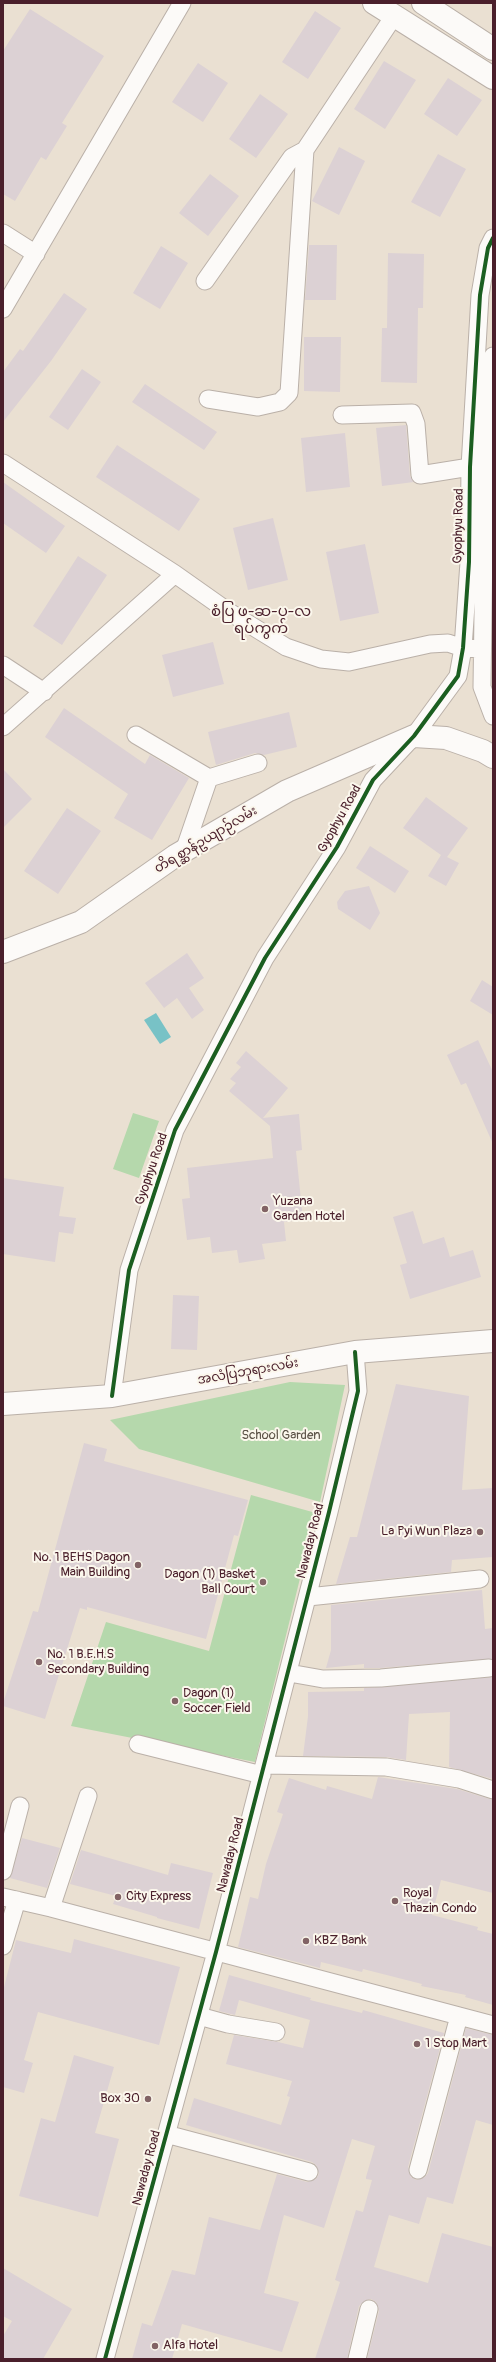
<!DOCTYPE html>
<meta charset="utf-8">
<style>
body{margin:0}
#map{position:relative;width:496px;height:2362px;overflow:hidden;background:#eae0d2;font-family:Pangolin,sans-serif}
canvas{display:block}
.frame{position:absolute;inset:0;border:4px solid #4a1f2b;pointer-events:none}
</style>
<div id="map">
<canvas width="496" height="2362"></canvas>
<div class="frame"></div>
</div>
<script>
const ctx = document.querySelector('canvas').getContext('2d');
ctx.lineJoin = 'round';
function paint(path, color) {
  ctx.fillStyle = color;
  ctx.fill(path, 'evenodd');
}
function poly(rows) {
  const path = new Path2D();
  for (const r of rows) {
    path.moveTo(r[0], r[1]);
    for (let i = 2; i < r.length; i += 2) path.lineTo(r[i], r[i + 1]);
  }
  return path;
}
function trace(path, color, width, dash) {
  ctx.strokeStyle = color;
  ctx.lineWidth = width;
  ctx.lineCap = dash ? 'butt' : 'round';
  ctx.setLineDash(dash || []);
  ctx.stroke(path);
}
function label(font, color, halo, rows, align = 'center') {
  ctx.font = font + ' Pangolin,"Noto Sans Myanmar",sans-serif';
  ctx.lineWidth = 4;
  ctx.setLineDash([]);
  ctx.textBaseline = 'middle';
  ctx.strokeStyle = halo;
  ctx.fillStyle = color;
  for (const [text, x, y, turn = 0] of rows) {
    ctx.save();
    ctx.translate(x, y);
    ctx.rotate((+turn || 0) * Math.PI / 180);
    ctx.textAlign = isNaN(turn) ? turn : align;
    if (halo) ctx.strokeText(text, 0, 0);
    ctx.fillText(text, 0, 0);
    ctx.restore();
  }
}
paint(poly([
 [133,1113,159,1121,139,1178,113,1169],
 [290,1382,345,1385,320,1502,139,1449,110,1420],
 [251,1495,316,1513,255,1762,71,1726,106,1622,209,1651]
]), '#b5d8ac');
paint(poly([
 [156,1013,171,1037,160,1044,144,1020]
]), '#78c2c6');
paint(poly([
 [30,9,104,56,62,123,67,126,46,160,41,157,15,201,3,194,3,51],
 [315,11,341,28,308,79,282,62],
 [384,61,416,80,385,129,354,109],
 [198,63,228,83,203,122,172,102],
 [448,78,482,100,457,136,424,114],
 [260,94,288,114,256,158,229,139],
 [339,147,365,161,339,215,312,201],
 [438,154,466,169,440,217,411,202],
 [210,174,239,196,208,236,179,213],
 [309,245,337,245,336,300,305,300],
 [161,246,188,263,160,309,133,293],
 [388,253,424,254,423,308,418,308,417,383,381,382,382,328,387,328],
 [64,293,87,309,51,361,3,422,3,372,20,349,23,351],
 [304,337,341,337,340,392,304,391],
 [82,369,101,382,68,430,49,417],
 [145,384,217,432,204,450,132,402],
 [406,425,410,476,414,482,382,486,376,428],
 [345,433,350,487,306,492,301,438],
 [117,445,200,499,179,531,96,477],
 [3,482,65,526,46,553,3,523],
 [273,518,288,580,248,590,233,528],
 [365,544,379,613,340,621,326,552],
 [78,556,107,575,62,645,33,626],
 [213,642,224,684,173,697,162,655],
 [64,708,145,764,150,755,189,778,152,840,114,818,128,794,45,737],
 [289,712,297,747,264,755,255,753,216,765,208,732],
 [3,769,32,799,3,828],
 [426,797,468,828,447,857,459,863,446,886,428,876,441,855,403,828],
 [67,808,101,831,58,894,24,871],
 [370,846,409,871,395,893,356,868],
 [369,886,380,913,370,930,338,909,337,902,345,891],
 [187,953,204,978,189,988,204,1010,192,1019,177,998,164,1008,145,983],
 [482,980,493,987,493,1015,470,1001],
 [478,1040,493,1072,493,1144,466,1083,461,1085,447,1055],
 [246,1051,288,1088,263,1118,299,1114,302,1150,296,1151,303,1220,284,1222,286,1241,262,1244,265,1259,239,1263,237,1250,212,1253,210,1237,187,1240,182,1199,190,1198,187,1168,273,1158,270,1126,229,1091,236,1083,230,1079,241,1067,236,1063],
 [3,1178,64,1187,59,1216,76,1218,73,1234,59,1232,55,1262,3,1254],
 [413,1211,423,1244,444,1237,450,1257,473,1250,481,1277,410,1299,400,1265,407,1263,393,1217],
 [173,1295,199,1296,197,1350,171,1349],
 [396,1384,469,1396,462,1490,493,1488,493,1557,452,1560,451,1572,336,1584,350,1537,357,1537],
 [84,1443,107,1449,104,1461,248,1500,238,1536,234,1535,206,1639,87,1607,87,1610,80,1608,45,1719,3,1706,3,1703,33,1611,38,1612],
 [482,1590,485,1629,493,1628,493,1659,380,1668,364,1668,364,1664,326,1668,331,1650,331,1605],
 [493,1677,493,1779,449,1767,450,1712,409,1714,406,1760,386,1757,303,1756,308,1716,308,1692,364,1691,364,1688],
 [378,1777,457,1789,493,1800,493,1893,441,1880,432,1915,478,1927,477,1930,493,1934,493,2005,465,1997,466,1995,421,1986,422,1984,363,1969,362,1972,321,1962,320,1968,238,1947,250,1897,258,1899,266,1864,283,1814,277,1812,289,1778,326,1790,327,1786,372,1799],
 [22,1838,60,1848,47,1888,10,1878],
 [81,1850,168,1875,171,1863,213,1873,199,1929,157,1918,157,1917,113,1904,116,1896,70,1884],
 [74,1939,180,1967,159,2045,38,2012,24,2060,33,2063,24,2093,3,2087,3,1991,16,1940,71,1953],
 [229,1975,311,1998,310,2000,362,2013,363,2010,444,2033,408,2167,411,2177,416,2180,425,2177,428,2173,466,2028,493,2035,493,2125,476,2120,453,2204,427,2197,419,2224,389,2215,374,2267,428,2283,442,2233,493,2247,493,2350,491,2359,367,2359,379,2311,376,2302,371,2299,366,2300,359,2306,347,2359,315,2359,340,2282,335,2280,356,2210,363,2212,372,2180,366,2179,366,2177,375,2146,352,2139,324,2228,284,2215,264,2293,299,2302,282,2352,182,2324,172,2359,132,2359,142,2323,152,2326,172,2270,195,2275,209,2217,260,2230,277,2174,307,2182,316,2179,319,2174,316,2165,312,2162,186,2125,194,2098,281,2125,290,2097,287,2096,292,2081,226,2064,234,2035,278,2042,303,2048,310,2020,239,2000,235,2015,219,2011],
 [74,2055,114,2067,95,2133,119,2139,98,2217,19,2196,41,2118,55,2122],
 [3,2268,72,2309,43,2359,3,2359,3,2336,12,2321,3,2316]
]), '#dcd1d4');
const street = poly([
 [3,233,36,254],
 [205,281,292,157,305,150],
 [3,309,182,3],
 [493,356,485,468,482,687,493,716],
 [208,399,258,407,280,402,289,393,305,150,394,16],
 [342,415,412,413,416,424,420,475,470,467],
 [3,463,175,574,226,610,286,647,321,659,349,662,430,644,448,643,463,648,482,649],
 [3,665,44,692],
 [3,727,175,574],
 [136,735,209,778],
 [184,851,209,778,258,763],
 [112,1396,129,1270,175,1130,265,958,337,847,373,780,414,736,458,676,463,648,469,562,470,467,480,295,488,248,493,238],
 [308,1597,480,1579],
 [289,1673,323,1679,381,1678,489,1668],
 [138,1744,262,1775],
 [264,1765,386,1767,459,1779,493,1790],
 [3,1871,20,1806],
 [3,1897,51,1908,493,2025],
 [51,1908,88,1796],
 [3,1946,17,1900],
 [199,2016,228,2024,276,2032],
 [166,2134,309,2172],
 [418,2170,459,2016],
 [105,2359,216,1952,329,1512,358,1391,355,1352],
 [357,2359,369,2309]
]);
const secondary = poly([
 [374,3,493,78],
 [423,3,493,49]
]);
const primary = poly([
 [3,952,81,922,175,856,287,791,414,736,446,738,483,751,493,757],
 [3,1404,112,1396,355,1352,493,1341]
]);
trace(street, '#bab0a8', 19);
trace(secondary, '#bab0a8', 24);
trace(primary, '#bab0a8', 24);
trace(street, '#fcfaf8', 17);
trace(secondary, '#fcfaf8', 22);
trace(primary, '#fcfaf8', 22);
trace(poly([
 [112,1396,129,1270,175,1130,265,958,337,847,373,780,414,736,458,676,463,648,469,562,470,467,480,295,488,248,493,238],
 [105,2359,216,1952,329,1512,358,1391,355,1352]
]), '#1b5e20', 4);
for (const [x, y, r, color] of [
 [265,1209,4,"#826365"],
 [480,1532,4,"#826365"],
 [138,1565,4,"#826365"],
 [263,1582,4,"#826365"],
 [39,1662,4,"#826365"],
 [175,1701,4,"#826365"],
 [118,1897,4,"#826365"],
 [395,1901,4,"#826365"],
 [306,1941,4,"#826365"],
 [417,2044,4,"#826365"],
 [148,2099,4,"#826365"],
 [155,2346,4,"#826365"]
]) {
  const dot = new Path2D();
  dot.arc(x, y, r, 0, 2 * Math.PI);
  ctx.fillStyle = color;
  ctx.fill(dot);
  trace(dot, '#fbf7ec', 1.5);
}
label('13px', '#4a1f2b', '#fbf7ec', [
 ["Gyophyu Road",459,526,-89],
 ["Gyophyu Road",340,819,-61],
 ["တိရစ္ဆာန်ဥယျာဉ်လမ်း",206,840,-31],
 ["Gyophyu Road",152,1169,-71],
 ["အလံပြဘုရားလမ်း",248,1372,-10],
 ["Nawaday Road",311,1541,-76],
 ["Nawaday Road",231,1855,-76],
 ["Nawaday Road",147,2168,-75]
]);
label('13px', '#4a1f2b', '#fbf7ec', [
 ["Yuzana",273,1202],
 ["Garden Hotel",273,1217],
 ["La Pyi Wun Plaza",472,1532,"right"],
 ["No. 1 BEHS Dagon",130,1558,"right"],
 ["Main Building",130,1573,"right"],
 ["Dagon (1) Basket",255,1575,"right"],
 ["Ball Court",255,1590,"right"],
 ["No. 1 B.E.H.S",47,1655],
 ["Secondary Building",47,1670],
 ["Dagon (1)",183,1694],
 ["Soccer Field",183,1709],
 ["Royal",403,1894],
 ["Thazin Condo",403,1909],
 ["City Express",126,1897],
 ["KBZ Bank",314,1941],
 ["1 Stop Mart",425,2044],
 ["Box 30",140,2099,"right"],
 ["Alfa Hotel",163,2346]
], 'left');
label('13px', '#5d5448', '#fbf7ec', [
 ["School Garden",281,1436]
]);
label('15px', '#4a1f2b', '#fbf7ec', [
 ["စံပြ ဖ-ဆ-ပ-လ",261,612],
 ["ရပ်ကွက်",261,629]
]);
</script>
